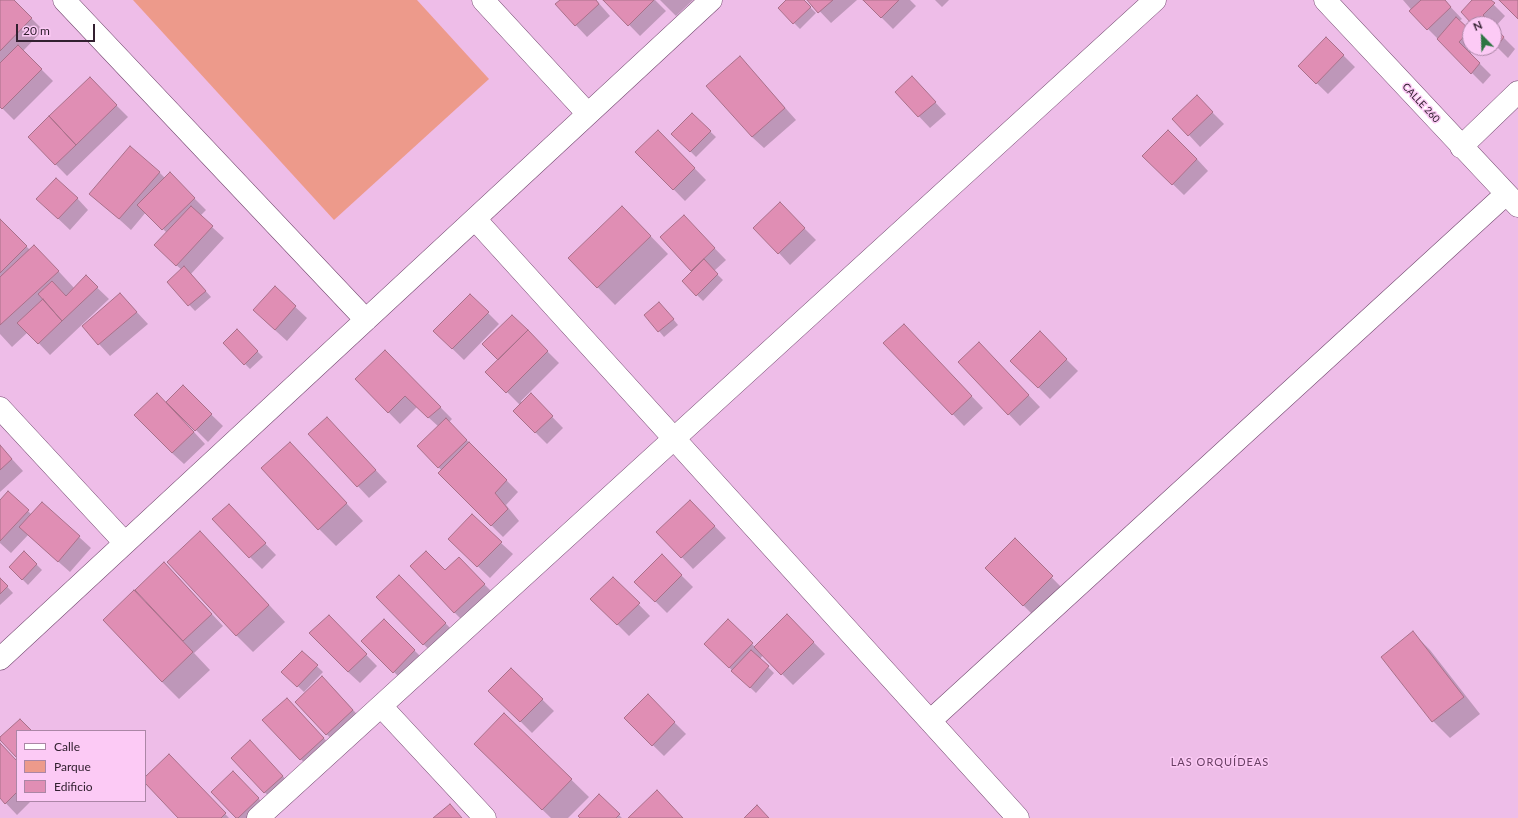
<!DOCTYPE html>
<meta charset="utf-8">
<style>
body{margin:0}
#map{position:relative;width:1518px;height:818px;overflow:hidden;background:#eebde8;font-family:Lato,sans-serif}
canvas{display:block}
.legend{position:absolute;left:16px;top:730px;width:130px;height:72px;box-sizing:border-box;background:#fccaf5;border:1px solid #ab86a6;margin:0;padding:5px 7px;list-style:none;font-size:12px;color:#322030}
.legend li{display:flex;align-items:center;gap:8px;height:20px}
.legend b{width:20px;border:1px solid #ab86a6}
.north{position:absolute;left:1462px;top:16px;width:40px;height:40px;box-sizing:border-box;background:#fccaf5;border:1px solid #ab86a6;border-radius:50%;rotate:337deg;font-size:11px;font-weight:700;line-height:16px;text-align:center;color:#322030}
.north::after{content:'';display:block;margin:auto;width:14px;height:18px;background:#2c7542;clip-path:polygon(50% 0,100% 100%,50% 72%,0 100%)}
.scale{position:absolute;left:16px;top:24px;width:79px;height:18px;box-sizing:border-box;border:2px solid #322030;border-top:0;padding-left:5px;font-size:12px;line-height:14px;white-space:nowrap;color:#322030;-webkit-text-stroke:3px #fccaf5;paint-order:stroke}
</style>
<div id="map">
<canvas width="1518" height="818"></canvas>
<ul class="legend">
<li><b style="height:5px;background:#fff"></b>Calle</li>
<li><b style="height:11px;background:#ed9a8b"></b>Parque</li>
<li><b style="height:11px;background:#e08eb4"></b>Edificio</li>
</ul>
<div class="north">N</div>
<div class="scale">20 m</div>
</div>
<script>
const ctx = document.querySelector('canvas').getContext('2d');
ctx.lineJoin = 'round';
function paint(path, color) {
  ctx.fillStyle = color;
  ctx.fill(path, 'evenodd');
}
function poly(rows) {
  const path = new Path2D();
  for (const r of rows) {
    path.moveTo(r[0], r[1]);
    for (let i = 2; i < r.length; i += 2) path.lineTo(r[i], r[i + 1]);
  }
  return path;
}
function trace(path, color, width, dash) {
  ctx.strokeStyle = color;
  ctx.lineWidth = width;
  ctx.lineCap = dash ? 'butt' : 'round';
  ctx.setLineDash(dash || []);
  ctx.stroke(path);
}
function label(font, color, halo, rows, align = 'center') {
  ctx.font = font + ' Lato,sans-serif';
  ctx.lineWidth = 3;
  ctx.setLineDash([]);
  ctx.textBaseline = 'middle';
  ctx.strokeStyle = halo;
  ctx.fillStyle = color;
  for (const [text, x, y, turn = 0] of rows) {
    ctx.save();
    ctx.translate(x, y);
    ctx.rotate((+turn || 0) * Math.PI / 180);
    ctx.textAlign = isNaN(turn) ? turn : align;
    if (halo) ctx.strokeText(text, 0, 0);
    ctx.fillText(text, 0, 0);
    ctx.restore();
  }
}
paint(poly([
 [133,0,417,0,489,79,334,220]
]), '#ed9a8b');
paint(poly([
 [0,0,13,0,43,30,23,51,53,81,14,120,0,106],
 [561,0,596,0,610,16,587,37,556,4],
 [605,0,655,0,666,11,640,36],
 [660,0,693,0,676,16],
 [787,0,803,0,816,13,800,29,779,8],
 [809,0,857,0,831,23],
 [864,0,910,0,916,6,893,29],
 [935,0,949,0,942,7],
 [1403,0,1444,0,1445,1,1462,19,1459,21,1470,31,1470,48,1476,48,1470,54,1491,75,1483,84,1428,29],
 [1474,0,1489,0,1505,16,1494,28,1515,49,1508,58,1494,44,1494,24,1474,24],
 [1343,55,1355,67,1328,94,1299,66],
 [740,57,796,120,764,148,752,137],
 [90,79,128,117,67,176,29,137],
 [923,89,946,114,930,128,896,92],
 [1197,97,1224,124,1200,147,1189,135],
 [692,114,716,137,696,157,673,134],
 [658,131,706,180,685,201,637,152],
 [1197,159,1208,171,1184,195,1155,167],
 [159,172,165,178,170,174,206,210,200,216,224,238,191,274,211,297,195,311,168,282,182,270,167,257,167,233,146,212,131,230,90,193],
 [77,198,88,210,70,230,49,210],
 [791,215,816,240,790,265,779,253],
 [0,220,30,250,51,263,75,289,86,277,109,299,50,355,28,332,12,347,0,334],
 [639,224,668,254,615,305,569,258],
 [695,228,726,260,714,271,723,280,703,301,683,281,693,271,661,237],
 [275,288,307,318,287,341,266,322],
 [120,294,148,324,110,356,99,344],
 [470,295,499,324,464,360,434,331],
 [665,309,678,325,664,337,659,331],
 [512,316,559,363,521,401,522,403,531,395,563,428,547,444,514,411,520,405,487,372,499,360],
 [237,331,263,357,250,369,224,343],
 [1040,333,1078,371,1050,399,1012,361],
 [915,337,983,408,964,426,885,343],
 [385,351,452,419,449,422,518,492,506,505,519,521,503,537,439,473,442,471,419,446,439,427,417,407,400,424,356,379],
 [990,355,1040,407,1020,426,959,362],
 [183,387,223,426,208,442,184,418,183,420,205,444,184,464,172,453,166,404],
 [338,430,387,482,369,498,309,434],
 [290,443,363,521,336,546,319,529],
 [0,446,23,471,0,492],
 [8,492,32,515,42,503,91,548,70,572,28,535,11,553,0,543,0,501],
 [702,513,726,538,693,569,658,532],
 [240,517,276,555,262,569,250,557],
 [1015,540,1063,589,1035,617,986,568],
 [501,543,513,554,490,578,461,550],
 [217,549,285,622,253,652,236,635],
 [24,552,42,570,28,585,10,567],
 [662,556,693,587,667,613,636,582],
 [470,570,496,596,466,624,454,612,445,572],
 [176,575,223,626,194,653,210,670,179,699,162,682,145,603],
 [399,576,457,635,435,656,378,597],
 [613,578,650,616,629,636,592,599],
 [0,579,13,593,0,605],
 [787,615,825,654,793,685,763,655,760,659,774,673,756,693,717,656,728,620,755,647],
 [384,620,426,662,405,683,363,641],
 [340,628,377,666,360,683,348,672],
 [1413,633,1430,650,1480,714,1450,738,1433,721],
 [302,652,323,672,304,692,283,672],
 [511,669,554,711,532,733,490,691],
 [334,689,364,722,338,746,296,702],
 [648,696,686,734,664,756,625,718],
 [298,711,335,750,312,771,264,720],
 [504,714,589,797,568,818,551,818,492,761],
 [0,744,17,762,17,801,31,801,17,815,0,797],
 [261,753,294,788,276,804,232,758],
 [181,767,229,818,180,818,145,782,145,779],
 [244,784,270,810,262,818,237,818],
 [599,796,622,818,581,818]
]), '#0003');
const building = poly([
 [0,0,14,0,32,18,0,51,0,0],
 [560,0,596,0,599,4,575,26,555,4,560,0],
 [603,0,654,0,628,26,603,0],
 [786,0,804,0,811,7,793,24,778,8,786,0],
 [807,0,833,0,818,13,807,0],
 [863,0,899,0,881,18,863,0],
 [1421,0,1445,0,1451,7,1427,30,1409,11,1421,0],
 [1472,0,1491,0,1495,3,1483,15,1492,24,1472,24,1461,12,1472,0],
 [1499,0,1518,0,1518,19,1499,0],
 [1456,17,1470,30,1459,42,1480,63,1471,74,1437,39,1456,17],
 [1494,26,1504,37,1496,48,1494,46,1494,26],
 [1326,37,1344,55,1316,84,1298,66,1326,37],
 [18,45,42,69,2,109,0,107,0,63,18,45],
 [740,56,785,108,752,137,706,86,740,56],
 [912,76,936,102,918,117,895,92,912,76],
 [90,77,117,105,76,145,49,116,90,77],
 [1197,95,1213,112,1188,136,1172,119,1197,95],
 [692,113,711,131,690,152,671,134,692,113],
 [49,116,76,145,55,165,28,137,49,116],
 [658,130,695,168,673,190,635,152,658,130],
 [1168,130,1197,159,1172,185,1142,156,1168,130],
 [130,146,160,172,119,219,89,194,130,146],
 [170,172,195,198,162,230,137,205,170,172],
 [56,178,78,198,58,219,36,199,56,178],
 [780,202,805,228,778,254,753,228,780,202],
 [191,206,213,226,176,266,154,245,191,206],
 [622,206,651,236,597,288,568,258,622,206],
 [684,215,715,248,691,271,660,237,684,215],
 [0,219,27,246,0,273,0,219],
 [34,245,59,271,0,325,0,277,34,245],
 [704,259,718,274,696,296,682,281,704,259],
 [184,266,206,291,188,306,167,282,184,266],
 [86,275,98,287,62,321,38,294,52,281,66,296,86,275],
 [275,286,296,306,275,330,253,310,275,286],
 [120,293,137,312,98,345,82,326,120,293],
 [470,294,489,312,452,349,433,331,470,294],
 [43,299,62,321,38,344,17,323,43,299],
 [659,302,674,319,658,332,644,315,659,302],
 [512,315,528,330,498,360,482,344,512,315],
 [904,324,972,396,952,415,883,343,904,324],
 [237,329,258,351,244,365,223,343,237,329],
 [528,330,548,351,506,393,485,372,528,330],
 [1040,331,1067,359,1038,388,1010,361,1040,331],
 [979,342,1029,395,1008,415,958,362,979,342],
 [385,350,441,407,428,418,405,396,388,413,355,379,385,350],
 [183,385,212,414,195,431,166,402,183,385],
 [157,393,194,432,172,453,134,415,157,393],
 [531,393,553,416,535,433,513,411,531,393],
 [327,417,376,470,357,487,308,434,327,417],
 [446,418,467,440,438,468,417,446,446,418],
 [290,442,347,503,318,530,261,468,290,442],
 [469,442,507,480,495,493,508,509,491,526,438,473,469,442],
 [0,445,12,459,0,470,0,445],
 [8,491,29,510,0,541,0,500,8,491],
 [690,500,715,526,681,558,656,532,690,500],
 [42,502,80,536,58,562,19,527,42,502],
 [229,504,266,543,249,558,212,519,229,504],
 [472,514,502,542,477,567,448,539,472,514],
 [200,531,269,605,236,636,167,562,200,531],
 [1015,538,1053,576,1023,606,985,568,1015,538],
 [24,551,37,564,22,580,9,567,24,551],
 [426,551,445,570,459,557,485,584,454,613,410,566,426,551],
 [662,554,682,575,655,602,634,582,662,554],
 [164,562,212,614,183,641,135,590,164,562],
 [399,575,446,623,423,645,376,597,399,575],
 [613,577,640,603,617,625,590,599,613,577],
 [0,578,8,586,0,594,0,578],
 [134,590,193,652,162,682,103,620,134,590],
 [787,614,814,642,781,675,754,647,787,614],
 [329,615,367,654,348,672,309,633,329,615],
 [384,619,415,650,393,673,361,641,384,619],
 [728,619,753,643,729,668,704,644,728,619],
 [1413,631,1464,697,1432,722,1381,657,1413,631],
 [751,650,769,666,750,688,731,671,751,650],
 [302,651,318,665,297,687,281,672,302,651],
 [511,668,543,699,520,722,488,691,511,668],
 [322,676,353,710,326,735,295,702,322,676],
 [648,694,675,722,652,746,624,718,648,694],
 [287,698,324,738,300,760,262,720,287,698],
 [504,713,572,779,542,810,474,744,504,713],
 [20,719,32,731,17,731,17,758,0,740,0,737,20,719],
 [250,740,283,776,264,793,231,758,250,740],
 [0,743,17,761,17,792,5,804,0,798,0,743],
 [169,754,226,813,221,818,178,818,145,783,145,777,169,754],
 [233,771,259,798,238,818,236,818,211,792,233,771],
 [657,790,683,818,628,818,657,790],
 [599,794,620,814,616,818,580,818,578,816,599,794],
 [450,804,462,818,433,818,450,804],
 [757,805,769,818,744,818,757,805]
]);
paint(building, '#e08eb4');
trace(building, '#a9708a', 1);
const street = poly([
 [64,0,366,320],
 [483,0,588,114],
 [1325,0,1518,206],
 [1461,147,1518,92],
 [475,219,1018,818],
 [0,408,125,543],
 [0,659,711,0],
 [381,706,485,818],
 [930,721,1506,194],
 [258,818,1155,0]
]);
trace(street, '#744a70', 23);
trace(street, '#fff', 22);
label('10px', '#322030', '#fccaf5', [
 ["CALLE 260",1421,103,47]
]);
ctx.letterSpacing = '1px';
label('11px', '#683e63', '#fccaf5', [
 ["LAS ORQUÍDEAS",1220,762]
]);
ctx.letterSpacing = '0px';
</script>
